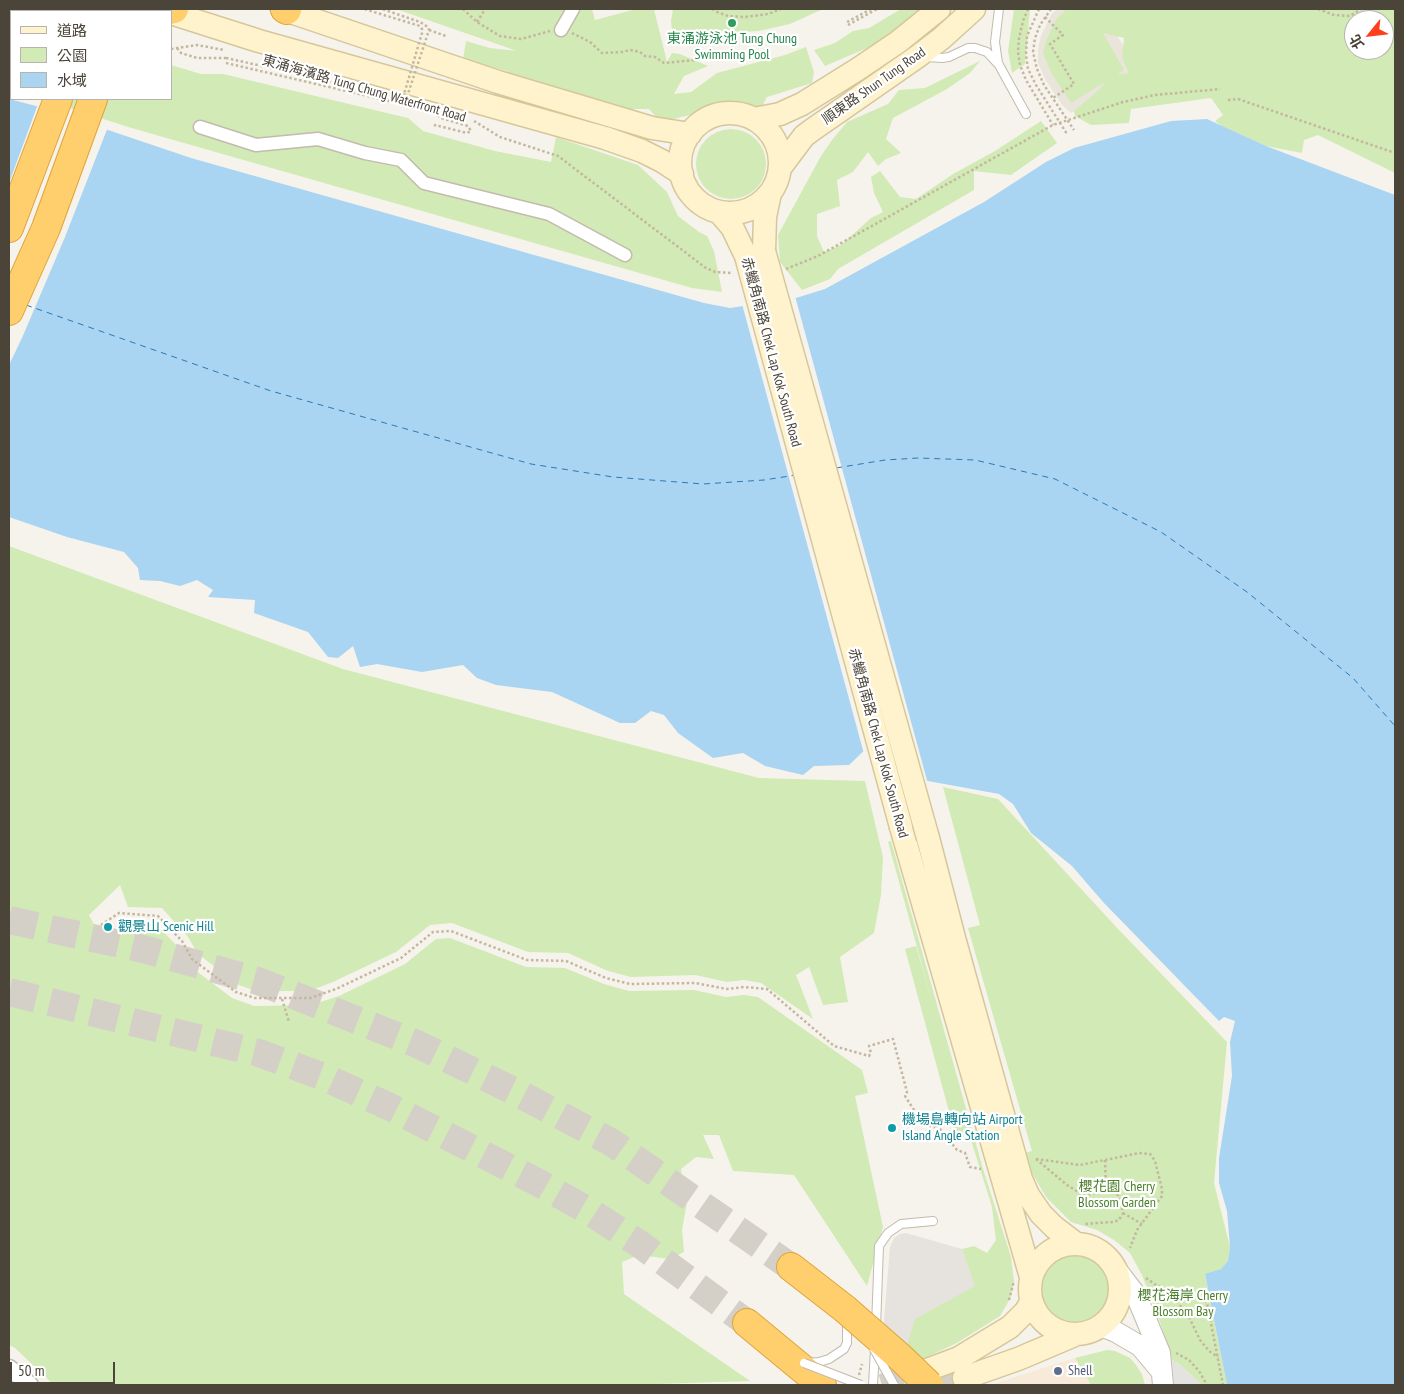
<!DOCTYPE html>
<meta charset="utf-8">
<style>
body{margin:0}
#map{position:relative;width:1404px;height:1394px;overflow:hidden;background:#f6f3ec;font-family:"PT Sans Narrow","Noto Sans TC",sans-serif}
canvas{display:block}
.frame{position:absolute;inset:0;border:10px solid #4b4439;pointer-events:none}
.legend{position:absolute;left:10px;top:10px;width:162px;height:90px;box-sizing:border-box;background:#fff;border:1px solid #b7b4b0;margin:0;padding:6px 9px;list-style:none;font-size:15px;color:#4b4439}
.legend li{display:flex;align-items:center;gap:10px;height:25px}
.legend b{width:25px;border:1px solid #b7b4b0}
.north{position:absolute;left:1344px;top:10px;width:50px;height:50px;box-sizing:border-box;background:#fff;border:1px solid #b7b4b0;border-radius:50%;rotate:241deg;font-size:14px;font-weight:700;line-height:20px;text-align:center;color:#4b4439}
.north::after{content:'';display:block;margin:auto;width:18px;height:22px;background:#fc3f1d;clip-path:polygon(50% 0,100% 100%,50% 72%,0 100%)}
.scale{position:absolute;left:10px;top:1362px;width:105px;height:22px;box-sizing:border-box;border:2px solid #4b4439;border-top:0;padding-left:6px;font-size:15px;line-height:18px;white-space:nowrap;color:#4b4439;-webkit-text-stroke:4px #fff;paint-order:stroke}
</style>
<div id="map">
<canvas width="1404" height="1394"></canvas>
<div class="frame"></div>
<ul class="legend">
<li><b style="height:6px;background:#fff3cd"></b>道路</li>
<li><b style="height:14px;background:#d2eab5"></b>公園</li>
<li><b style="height:14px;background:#a9d4f2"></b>水域</li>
</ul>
<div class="north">北</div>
<div class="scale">50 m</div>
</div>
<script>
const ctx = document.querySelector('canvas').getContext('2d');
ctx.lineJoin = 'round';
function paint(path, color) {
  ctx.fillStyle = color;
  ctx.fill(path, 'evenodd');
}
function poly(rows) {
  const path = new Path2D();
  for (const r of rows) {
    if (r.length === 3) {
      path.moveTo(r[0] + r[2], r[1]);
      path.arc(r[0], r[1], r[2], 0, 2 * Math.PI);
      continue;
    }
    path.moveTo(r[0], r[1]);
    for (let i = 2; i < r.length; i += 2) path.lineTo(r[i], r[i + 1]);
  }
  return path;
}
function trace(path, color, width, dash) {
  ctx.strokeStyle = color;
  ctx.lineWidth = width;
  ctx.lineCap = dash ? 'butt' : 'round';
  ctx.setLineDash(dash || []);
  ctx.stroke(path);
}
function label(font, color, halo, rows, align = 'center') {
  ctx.font = font + ' "PT Sans Narrow","Noto Sans TC",sans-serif';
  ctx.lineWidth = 4.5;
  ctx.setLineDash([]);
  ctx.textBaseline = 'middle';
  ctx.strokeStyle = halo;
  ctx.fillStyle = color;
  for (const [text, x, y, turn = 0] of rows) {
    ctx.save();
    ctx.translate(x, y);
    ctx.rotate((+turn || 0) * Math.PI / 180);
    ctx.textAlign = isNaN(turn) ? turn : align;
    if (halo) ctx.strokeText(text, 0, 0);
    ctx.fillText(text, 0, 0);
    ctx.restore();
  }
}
paint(poly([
 [1057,9,1100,9,1141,73,1071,113,1062,105,1045,79,1038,63,1038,49,1041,36,1051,15]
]), '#eae5da');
paint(poly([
 [1075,1358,1091,1385,990,1385]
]), '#f7ead8');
paint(poly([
 [906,1233,962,1249,976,1286,932,1310,905,1352,882,1346,890,1247,894,1238,900,1234]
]), '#e6e2dd');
paint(poly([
 [396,9,592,9,595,20,636,9,654,9,667,62,672,53,680,54,708,66,684,76,674,94,691,92,717,73,785,55,806,47,814,72,812,83,767,97,761,108,737,106,702,110,690,115,661,122,649,109,628,109,619,132,599,120,533,96,507,71,463,60,466,41,490,48,517,51],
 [673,9,823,9,790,24,759,31,675,36,672,31,671,21],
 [901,9,928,10,888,39,825,66,814,50,835,43,853,31,869,28],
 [1014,9,1030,9,1025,64,1012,73,1008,51],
 [1067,9,1395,9,1395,173,1318,135,1304,140,1302,153,1266,146,1222,126,1215,121,1223,115,1211,98,1131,109,1129,123,1091,125,1075,116,1074,111,1100,89,1105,82,1071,103,1052,74,1043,53,1047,39,1057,18],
 [1354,20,1384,20,1384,50,1354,50],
 [1103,33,1124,38,1122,57,1129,73,1117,75,1124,70],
 [980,61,970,73,947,89,893,118,886,139,901,153,886,159,878,166,868,152,853,172,837,180,840,206,817,214,817,236,824,252,841,245,871,218,883,212,874,193,871,177,880,171,900,197,916,199,953,174,995,151,1041,121,1057,143,1011,175,974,171,974,190,838,269,830,279,802,290,780,262,778,235,821,156,832,140,847,122,888,104,899,90,925,88],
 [171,65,201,74,223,74,408,118,423,131,495,151,551,162,556,137,638,165,667,192,678,216,699,232,707,236,714,251,722,292,692,288,128,127,42,99,171,99],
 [731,164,35],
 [9,546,343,669,759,778,865,781,883,857,881,895,874,933,840,957,848,1002,823,1005,809,967,796,975,813,1019,761,983,744,980,727,982,695,975,631,977,608,971,568,953,528,952,452,923,430,925,396,952,333,982,309,991,256,991,239,985,198,954,188,937,162,908,128,907,120,885,89,915,97,930,113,937,131,932,133,918,155,923,176,945,187,964,232,998,254,1006,311,1005,339,996,405,964,436,939,450,938,526,967,565,968,604,984,629,991,694,990,726,997,744,995,758,997,862,1070,868,1093,855,1096,883,1227,867,1286,794,1175,733,1171,719,1135,703,1135,714,1159,696,1157,681,1169,687,1202,682,1230,684,1252,670,1259,639,1255,622,1262,624,1294,750,1381,626,1385,54,1385,15,1348,9,1345],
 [943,787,998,799,1120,931,1227,1042,1214,1183,1230,1247,1228,1261,1221,1269,1205,1275,1227,1385,1200,1385,1199,1382,1180,1365,1172,1360,1160,1322,1142,1275,1130,1253,1114,1240,1097,1230,1071,1222,1046,1197,1032,1173,1025,1153,1032,1151,968,928,980,925],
 [891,841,983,1169,1011,1257,1014,1282,1010,1299,1000,1316,957,1343,905,1367,905,1352,915,1319,975,1286,962,1249,974,1246,987,1253,996,1240,992,1207,970,1137,957,1141,905,949,916,946,934,1009,888,842],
 [1075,1289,33],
 [1107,1350,1115,1351,1130,1358,1136,1365,1142,1374,1145,1385,1091,1385,1075,1358]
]), '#d2eab5');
paint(poly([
 [1172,1360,1180,1365,1199,1382,1200,1385,1174,1385]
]), '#e5e3e0');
paint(poly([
 [9,99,40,107,191,158,704,303,730,308,796,298,825,289,984,202,1046,162,1074,148,1171,121,1207,119,1266,146,1395,195,1395,1385,1227,1385,1205,1274,1221,1269,1228,1261,1230,1247,1227,1211,1219,1183,1219,1158,1232,1076,1230,1042,1235,1021,1224,1017,1219,1021,1104,903,1072,866,1031,833,1013,804,999,794,928,781,868,747,849,765,814,766,803,775,765,766,743,753,713,758,678,733,664,715,651,711,635,723,620,723,552,692,496,685,477,678,463,665,422,672,377,664,360,667,353,646,338,658,328,657,308,632,254,613,255,600,208,597,213,590,197,580,180,586,160,581,140,580,138,568,124,552,67,537,9,517]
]), '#a9d4f2');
paint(poly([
 [38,104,108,127,65,237,22,338,9,365,9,183],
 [795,296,928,784,869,750,864,754,742,304]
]), '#f6f3ec');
trace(poly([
 [26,305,271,391,531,464,613,477,703,484,764,480,796,475],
 [836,468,885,460,918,458,975,460,1055,479,1161,532,1247,592,1353,678,1395,726]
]), '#2e7ab2', 1, [6, 5]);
trace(poly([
 [882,1385,927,1370],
 [943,1385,964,1378]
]), '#d4d0c8', 22, [22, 11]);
trace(poly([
 [9,920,143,949,258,981,417,1044,514,1091,611,1142,791,1267],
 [9,992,259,1053,324,1077,390,1107,541,1184,592,1213,641,1245,747,1323]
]), '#d4d0c8', 28, [28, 14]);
const service = poly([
 [927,57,942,58,949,57,968,48,975,48,987,52,999,65,1026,114],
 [998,63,995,42,999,9],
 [876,1327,879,1246,888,1233,901,1224,933,1221],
 [806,1363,819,1362,829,1359,844,1349,847,1343,847,1320],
 [873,1385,875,1349]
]);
const pedestrian = poly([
 [561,30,573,9],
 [200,127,256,145,318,139,365,153,401,160,424,183,549,214,625,255]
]);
const minor = poly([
 [9,1368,30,1385]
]);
const tertiary = poly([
 [1116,1269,1136,1295,1160,1353,1163,1385],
 [1101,1326,1116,1332,1140,1346,1161,1371]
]);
const secondary = poly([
 [282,9,498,82,652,128,690,134],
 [171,13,259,41,605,138,642,151,662,161,682,174],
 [730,163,50],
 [754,119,780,114,802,104,858,69,898,42,939,9],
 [780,168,804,136,812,130,917,57,942,38,974,9],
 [719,212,732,227,746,256],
 [764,251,765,217,770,193],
 [901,827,1031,1277],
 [928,838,954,938,1021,1179,1028,1195,1041,1214,1054,1227,1075,1243],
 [1075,1289,45],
 [927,1370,959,1358,1010,1327,1026,1311,1031,1302],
 [964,1378,1018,1359,1077,1334]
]);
const motorway = poly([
 [285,9,287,10],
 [88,11,89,9],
 [123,11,124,9],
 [165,11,174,9],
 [9,228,58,99],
 [9,311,46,228,93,99],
 [791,1267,845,1309],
 [747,1323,822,1385]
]);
trace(service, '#c2bbae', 10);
trace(pedestrian, '#c2bbae', 15);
trace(minor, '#c2bbae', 19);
trace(tertiary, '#c2bbae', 22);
trace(secondary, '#d6c79b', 25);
trace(motorway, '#e0a43c', 30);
trace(poly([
 [17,9,24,11],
 [463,9,477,22,500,36,521,39,550,31],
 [712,9,717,12,728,16,745,17,768,14,781,9],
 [1028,9,1023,21,1019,38,1018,52,1020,65,1026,80,1053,125],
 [1039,9,1027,36,1026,55,1028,69,1036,85,1067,134],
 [1051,9,1040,25,1035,38,1033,52,1037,69,1044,85,1074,130],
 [1318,9,1334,15,1350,16,1361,9],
 [1045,17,1063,35,1050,44,1074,84,1053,98],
 [477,22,485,9],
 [847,22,871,9],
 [848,25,877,9],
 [429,30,446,36],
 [572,33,590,42,602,53,622,52,630,50,640,52,645,56,655,57,664,63,745,55],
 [177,48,181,53,197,58,226,58],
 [171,49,197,45,224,50],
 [1228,100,1238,99,1395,153],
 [405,103,428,109,441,118,468,126,471,131,467,133,435,125,435,129],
 [474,121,500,137,558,156,706,268,715,272,732,273],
 [786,269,818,256,1053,125,1123,102,1155,95,1220,89],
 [101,925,119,913,158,916,182,941,192,959,236,992,255,998,310,998,336,989,401,958,433,932,451,931,527,960,566,961,606,978,630,984,695,983,727,989,744,987,767,989,834,1046,869,1056,871,1053,869,1046,893,1039,907,1092,905,1096,923,1124,934,1127,936,1124,957,1150,965,1153,970,1167,981,1169],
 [282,999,289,1022],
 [1036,1159,1080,1165,1139,1153,1150,1154,1155,1161,1162,1189,1162,1196,1137,1230,1130,1248],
 [1036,1159,1067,1185,1083,1195,1092,1194,1108,1190,1115,1192,1120,1197,1123,1213,1119,1220,1113,1222,1084,1224],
 [1105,1160,1106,1190],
 [1123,1213,1142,1224],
 [1146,1278,1156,1285,1166,1289,1189,1290,1199,1295,1207,1303,1223,1385],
 [1168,1289,1190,1319,1200,1340,1209,1351,1218,1357],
 [1205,1292,1207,1302],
 [1009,1300,1014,1281],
 [1176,1353,1189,1360,1199,1371,1207,1385],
 [859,1375,862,1364]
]), '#c4b79f', 2.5, [2.5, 2.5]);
trace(service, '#fff', 8);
trace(pedestrian, '#fff', 12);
trace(minor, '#fff', 16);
trace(tertiary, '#fff', 20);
trace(secondary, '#fff3cd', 22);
trace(motorway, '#ffcf6e', 28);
trace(poly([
 [27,11,28,9],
 [36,11,37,9],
 [9,65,11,58],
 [9,96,11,88]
]), '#9a9a9a', 4, [6, 6]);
const serviceBridge = poly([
 [874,1349,894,1385],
 [804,1363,861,1385]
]);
const secondaryBridge = poly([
 [764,251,928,838],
 [746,256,901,827]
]);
const motorwayBridge = poly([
 [845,1309,901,1358,929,1385]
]);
trace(serviceBridge, '#c2bbae', 10, []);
trace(secondaryBridge, '#d6c79b', 25, []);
trace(motorwayBridge, '#e0a43c', 30, []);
trace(poly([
 [226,58,401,97,405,91,422,33,422,29,420,26,364,9],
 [226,63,402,104,405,103,429,30,428,27,420,22,382,9]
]), '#c4b79f', 2.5, [2.5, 2.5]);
trace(serviceBridge, '#fff', 8);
trace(secondaryBridge, '#fff3cd', 22);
trace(motorwayBridge, '#ffcf6e', 28);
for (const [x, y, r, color] of [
 [732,23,5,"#2e9e5b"],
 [108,927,5,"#0f9aa8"],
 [892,1128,5,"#0f9aa8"],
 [1058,1371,5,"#5c6f8a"]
]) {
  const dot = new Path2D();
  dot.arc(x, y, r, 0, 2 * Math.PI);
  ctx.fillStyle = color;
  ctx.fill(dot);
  trace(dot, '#fff', 2);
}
label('14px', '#27864d', '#fff', [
 ["東涌游泳池 Tung Chung",732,39],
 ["Swimming Pool",732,55]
]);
label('14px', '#4b4439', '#fff', [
 ["順東路 Shun Tung Road",874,86,-35],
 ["東涌海濱路 Tung Chung Waterfront Road",364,89,16],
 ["赤鱲角南路 Chek Lap Kok South Road",771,352,75],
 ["赤鱲角南路 Chek Lap Kok South Road",878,743,75]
]);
label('14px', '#0d838f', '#fff', [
 ["觀景山 Scenic Hill",118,927],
 ["機場島轉向站 Airport",902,1120],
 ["Island Angle Station",902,1136]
], 'left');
label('14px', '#4a7f2a', '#fff', [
 ["櫻花園 Cherry",1117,1187],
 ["Blossom Garden",1117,1203],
 ["櫻花海岸 Cherry",1183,1296],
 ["Blossom Bay",1183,1312]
]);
label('14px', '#4e5e75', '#fff', [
 ["Shell",1068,1371]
], 'left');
</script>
